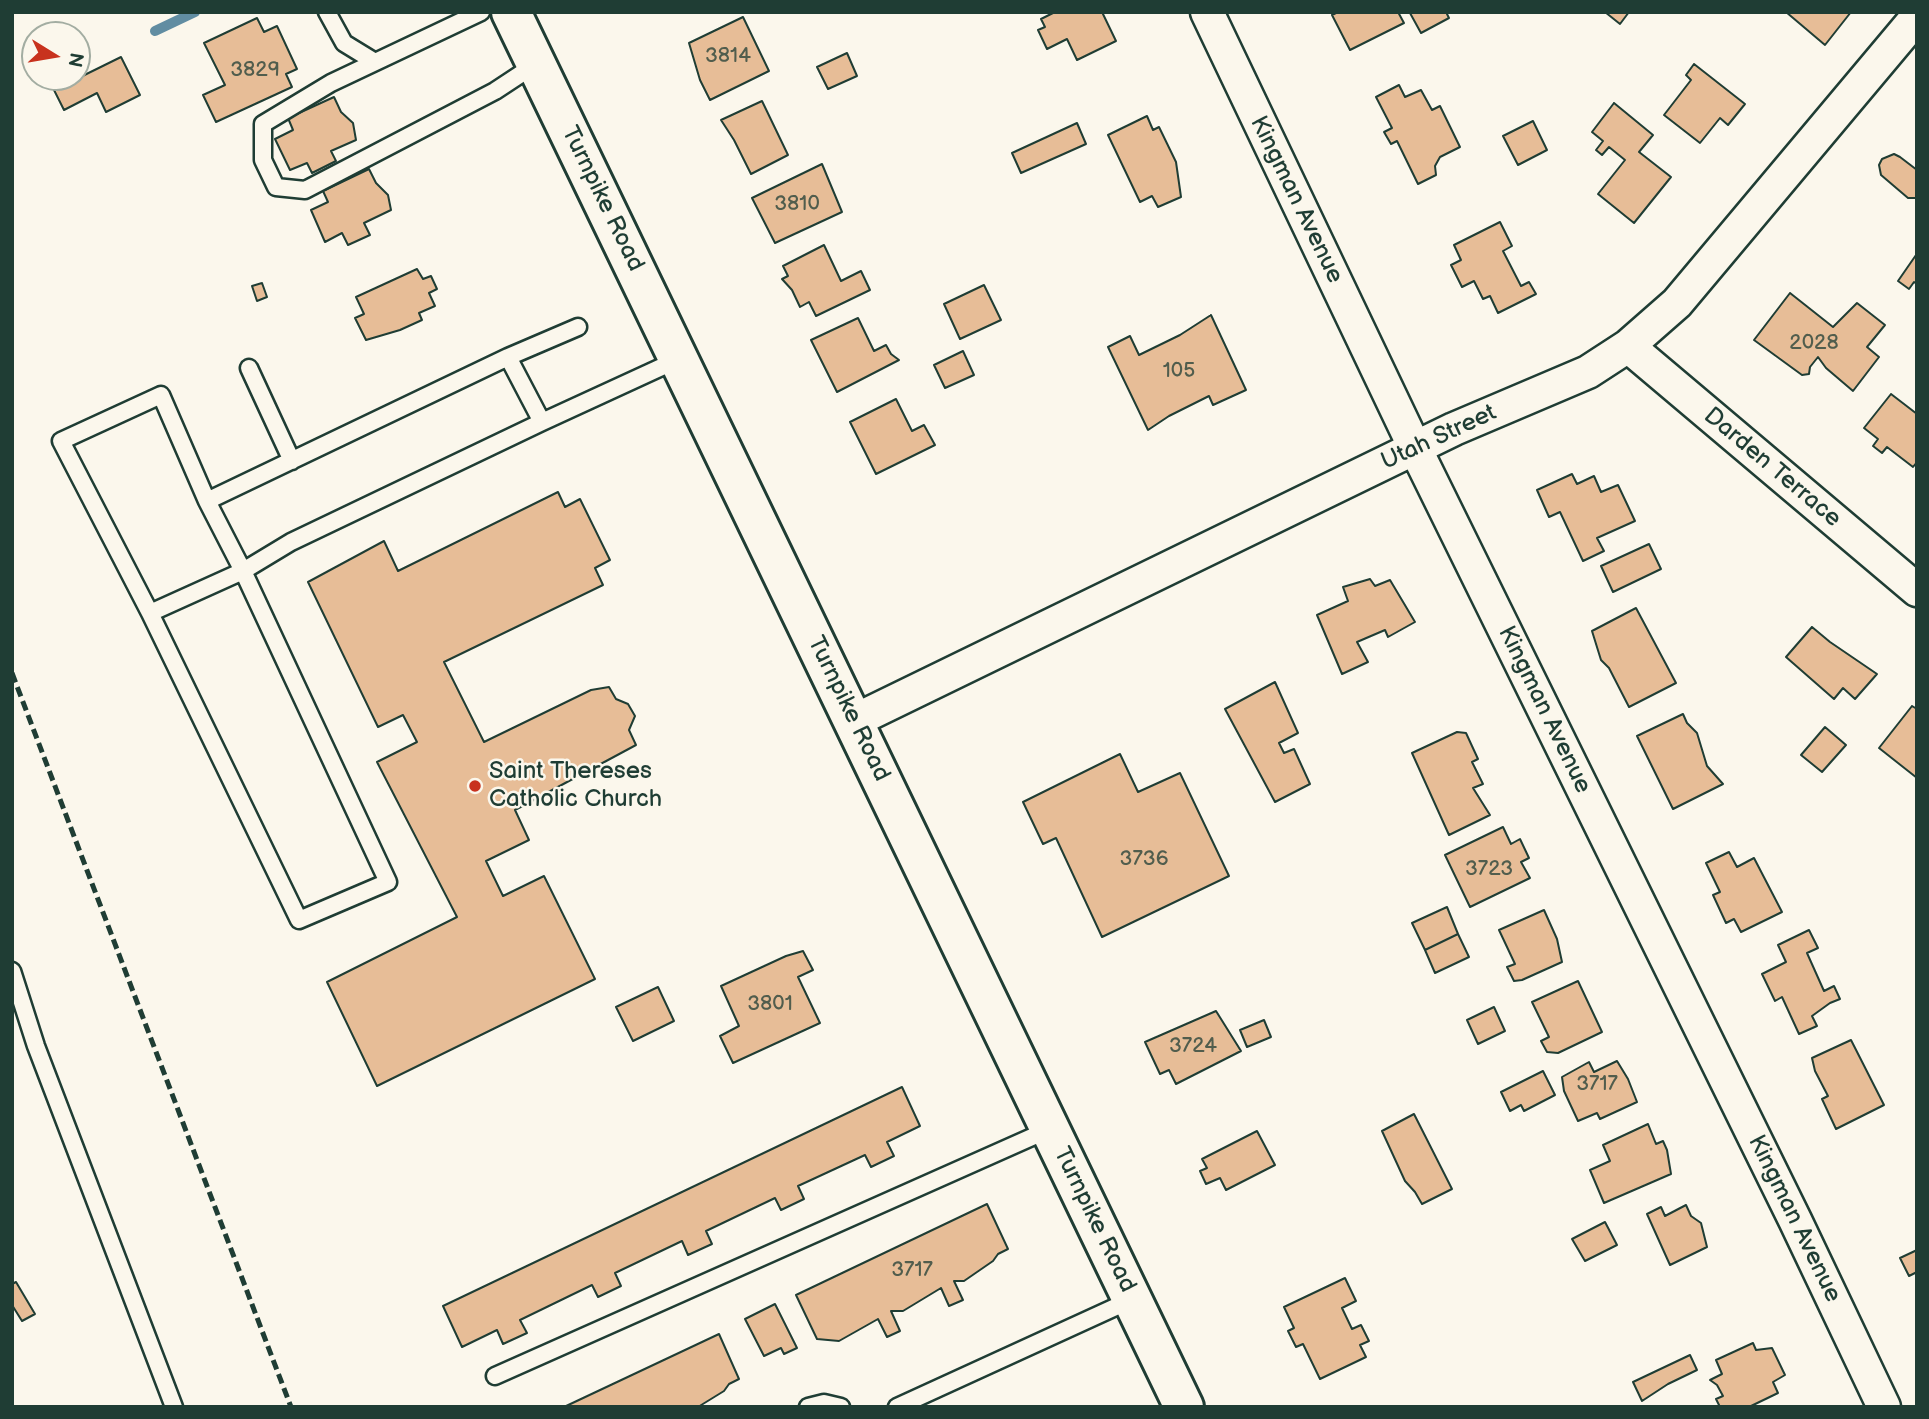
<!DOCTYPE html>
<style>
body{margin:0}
#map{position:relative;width:1929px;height:1419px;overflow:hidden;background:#fbf7ec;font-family:"Balsamiq Sans",sans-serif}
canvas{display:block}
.frame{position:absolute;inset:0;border:14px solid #1f3d34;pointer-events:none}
.north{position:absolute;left:21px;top:21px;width:70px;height:70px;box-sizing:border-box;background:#fbf7ec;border:2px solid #a3ada2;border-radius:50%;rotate:101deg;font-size:19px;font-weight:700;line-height:28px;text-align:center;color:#1f3d34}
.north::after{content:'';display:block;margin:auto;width:24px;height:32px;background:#c8321e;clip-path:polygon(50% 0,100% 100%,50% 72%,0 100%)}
</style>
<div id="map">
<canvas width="1929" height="1419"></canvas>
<div class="frame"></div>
<div class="north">N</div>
</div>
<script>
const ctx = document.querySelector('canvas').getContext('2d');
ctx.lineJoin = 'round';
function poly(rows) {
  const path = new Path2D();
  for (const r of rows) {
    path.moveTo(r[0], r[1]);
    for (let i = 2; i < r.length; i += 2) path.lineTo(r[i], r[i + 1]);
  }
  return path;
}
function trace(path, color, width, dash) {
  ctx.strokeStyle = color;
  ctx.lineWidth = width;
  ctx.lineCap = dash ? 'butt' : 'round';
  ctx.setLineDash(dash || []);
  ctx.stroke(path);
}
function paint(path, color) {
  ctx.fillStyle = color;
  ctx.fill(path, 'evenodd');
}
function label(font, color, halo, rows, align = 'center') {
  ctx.font = font + ' "Balsamiq Sans",sans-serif';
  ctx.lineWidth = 5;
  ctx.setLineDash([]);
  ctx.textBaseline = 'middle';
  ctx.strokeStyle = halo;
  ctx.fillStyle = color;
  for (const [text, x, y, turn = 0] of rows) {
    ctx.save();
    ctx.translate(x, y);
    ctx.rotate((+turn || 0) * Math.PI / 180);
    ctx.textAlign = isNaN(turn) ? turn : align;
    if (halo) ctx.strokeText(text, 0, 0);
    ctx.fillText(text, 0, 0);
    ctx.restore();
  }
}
trace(poly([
 [155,31,195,12]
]), '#618da2', 10);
const building = poly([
 [1055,12,1102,12,1116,41,1077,60,1067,39,1047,49,1038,30,1045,27,1041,19,1055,12],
 [1338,12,1398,12,1404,23,1350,50,1332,15,1338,12],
 [1446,12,1449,18,1421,33,1410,13,1446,12],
 [1605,12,1629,12,1620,24,1605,12],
 [1786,12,1851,12,1825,45,1786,12],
 [743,17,769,71,710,100,700,80,689,43,743,17],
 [257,18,264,32,277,26,297,69,286,74,292,87,216,122,203,95,225,85,204,43,257,18],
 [847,53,857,76,828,89,817,67,847,53],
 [121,57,140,95,106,112,97,93,64,110,54,90,121,57],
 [1694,64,1745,104,1728,125,1720,118,1700,143,1664,115,1691,80,1686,75,1694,64],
 [1399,85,1405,97,1421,90,1432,110,1440,106,1460,147,1440,157,1435,166,1436,175,1418,184,1397,141,1391,144,1384,132,1392,128,1376,97,1399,85],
 [334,97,341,112,353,123,356,140,331,151,336,161,312,173,307,163,290,170,275,139,293,130,288,118,334,97],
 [762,101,788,155,751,174,734,140,721,120,762,101],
 [1614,103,1653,135,1639,152,1671,177,1634,223,1598,194,1625,160,1609,147,1602,155,1596,150,1603,141,1592,132,1614,103],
 [1147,116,1153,130,1159,127,1176,162,1181,197,1158,207,1152,196,1140,202,1108,135,1147,116],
 [1533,121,1547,150,1518,165,1503,136,1533,121],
 [1077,123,1086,144,1021,173,1012,153,1077,123],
 [1894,154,1900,157,1917,170,1917,198,1908,198,1881,175,1879,165,1882,159,1894,154],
 [822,164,842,212,775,243,752,198,822,164],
 [369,169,376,183,388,195,391,210,364,223,370,235,348,245,342,233,325,242,311,210,328,202,323,191,369,169],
 [1500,222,1512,246,1503,251,1521,286,1529,282,1536,294,1498,313,1490,296,1483,299,1474,281,1462,287,1451,265,1461,260,1454,245,1500,222],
 [824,245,841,281,861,271,870,290,816,316,809,302,800,307,792,290,782,279,788,276,783,266,824,245],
 [1916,255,1917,284,1914,282,1909,289,1898,281,1916,255],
 [417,269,423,279,431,276,437,289,429,293,435,306,419,313,422,320,400,330,366,340,355,318,364,314,356,297,417,269],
 [262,283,267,297,257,301,252,286,262,283],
 [984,285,1001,320,960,339,944,304,984,285],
 [1790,293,1833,327,1857,303,1885,325,1867,347,1879,357,1853,391,1826,368,1818,357,1810,367,1809,374,1802,375,1754,340,1790,293],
 [1211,315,1246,390,1213,405,1209,396,1169,416,1148,430,1108,347,1130,336,1139,355,1180,335,1211,315],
 [858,318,874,351,886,345,891,354,899,360,837,392,811,340,858,318],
 [963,351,974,375,945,388,934,365,963,351],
 [1891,394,1917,414,1917,462,1913,467,1887,447,1882,453,1873,446,1878,439,1864,428,1891,394],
 [896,399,912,431,924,425,935,445,876,474,850,422,896,399],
 [1572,474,1577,484,1594,476,1601,492,1618,485,1635,521,1597,538,1604,551,1583,561,1560,512,1549,517,1537,490,1572,474],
 [558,492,565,507,580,499,610,560,595,568,603,585,444,662,484,742,591,690,609,687,616,699,628,704,635,716,629,730,636,745,515,810,529,840,486,861,503,896,544,876,595,979,377,1086,327,982,457,917,377,762,417,742,403,715,378,727,308,582,384,541,398,571,558,492],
 [1649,544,1661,569,1613,592,1601,566,1649,544],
 [1370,579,1375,586,1390,580,1415,622,1388,637,1385,630,1357,642,1368,662,1342,674,1317,615,1348,601,1343,587,1370,579],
 [1636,608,1676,683,1629,707,1609,668,1601,660,1592,631,1636,608],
 [1812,627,1830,642,1877,674,1855,699,1843,688,1834,699,1786,657,1812,627],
 [1275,682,1298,733,1279,743,1284,753,1294,749,1310,784,1275,802,1225,709,1275,682],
 [1912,706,1917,709,1917,778,1879,748,1912,706],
 [1683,714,1687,723,1697,733,1707,766,1723,784,1673,809,1637,736,1683,714],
 [1825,727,1846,745,1822,772,1801,755,1825,727],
 [1457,732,1466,733,1478,759,1472,762,1483,784,1473,788,1490,815,1449,835,1412,753,1457,732],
 [1120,754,1138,792,1180,773,1229,876,1102,937,1056,838,1043,844,1023,802,1120,754],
 [1503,827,1511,844,1520,839,1529,858,1521,862,1530,878,1470,907,1445,855,1503,827],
 [1729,852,1737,867,1754,858,1782,912,1741,932,1734,919,1726,923,1713,895,1720,892,1706,863,1729,852],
 [1447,907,1458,934,1425,950,1412,923,1447,907],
 [1544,910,1557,939,1562,962,1522,980,1514,981,1507,967,1515,964,1499,930,1544,910],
 [1809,930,1818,948,1807,953,1824,991,1834,986,1840,999,1830,1003,1812,1016,1817,1026,1799,1034,1782,997,1775,1001,1762,974,1786,962,1778,945,1809,930],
 [1458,934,1469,957,1435,973,1425,950,1458,934],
 [803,951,813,970,798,977,820,1023,733,1063,720,1036,739,1026,721,986,786,956,803,951],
 [1578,981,1602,1032,1558,1053,1547,1052,1541,1041,1549,1037,1532,1002,1578,981],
 [658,987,674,1021,633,1041,616,1007,658,987],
 [1494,1007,1505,1031,1478,1044,1467,1020,1494,1007],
 [1216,1011,1241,1051,1176,1084,1169,1070,1160,1074,1145,1042,1216,1011],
 [1264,1020,1271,1037,1247,1047,1240,1030,1264,1020],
 [1851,1040,1884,1105,1836,1129,1822,1099,1828,1096,1815,1071,1812,1058,1851,1040],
 [1617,1061,1628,1079,1637,1102,1600,1119,1597,1113,1578,1121,1564,1091,1562,1077,1589,1062,1594,1072,1617,1061],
 [1543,1071,1555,1095,1524,1111,1521,1105,1510,1111,1501,1092,1543,1071],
 [902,1087,920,1126,887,1142,894,1156,871,1167,865,1155,798,1186,804,1199,781,1210,775,1198,706,1231,712,1244,688,1255,682,1241,615,1273,621,1286,598,1297,592,1285,520,1320,527,1333,503,1344,497,1330,462,1347,443,1306,902,1087],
 [1414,1114,1452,1189,1422,1204,1415,1192,1405,1181,1382,1131,1414,1114],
 [1648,1124,1656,1144,1663,1141,1667,1150,1671,1174,1604,1203,1590,1170,1610,1161,1603,1145,1648,1124],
 [1257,1131,1275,1165,1226,1190,1220,1178,1206,1184,1200,1171,1207,1168,1202,1159,1257,1131],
 [987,1204,1008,1249,998,1254,993,1261,964,1281,954,1281,963,1300,949,1306,941,1288,903,1311,891,1311,900,1331,887,1337,878,1319,839,1341,817,1339,796,1295,987,1204],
 [1686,1205,1691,1216,1701,1223,1707,1247,1670,1265,1647,1214,1661,1207,1665,1216,1686,1205],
 [1605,1222,1617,1245,1585,1261,1572,1239,1605,1222],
 [1917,1250,1917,1272,1909,1276,1900,1258,1917,1250],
 [1345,1278,1356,1301,1342,1308,1352,1329,1361,1325,1369,1341,1360,1345,1366,1357,1320,1379,1303,1344,1296,1347,1288,1331,1294,1328,1284,1307,1345,1278],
 [16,1282,35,1314,22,1321,12,1305,12,1284,16,1282],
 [775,1304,797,1348,784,1354,781,1348,764,1356,745,1319,775,1304],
 [719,1334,739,1379,729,1384,724,1391,698,1407,564,1407,719,1334],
 [1753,1343,1756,1350,1772,1348,1785,1375,1773,1382,1778,1393,1749,1407,1720,1407,1716,1399,1723,1396,1717,1385,1710,1380,1722,1374,1716,1360,1753,1343],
 [1690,1355,1697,1370,1668,1384,1642,1401,1633,1382,1690,1355]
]);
paint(building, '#e7bd97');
trace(building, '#1f3d34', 2);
const service = poly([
 [327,12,344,43,375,62],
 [481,12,331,83,263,124,263,160,276,187,305,190,495,91,536,64],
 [508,357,542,422],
 [249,368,292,461],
 [207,501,161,395,61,441,150,613,299,920,388,882,243,571,291,542,542,422,679,359],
 [150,613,243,571,207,501,508,357,578,327],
 [12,971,36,1046,174,1407],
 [495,1376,1050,1129],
 [808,1407,824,1403,841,1407],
 [897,1407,1133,1299]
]);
const minor = poly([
 [1207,12,1415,448,1795,1220,1884,1407],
 [1628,346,1917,590],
 [854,721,1454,429,1588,372,1628,346,1677,303,1917,17]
]);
const secondary = poly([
 [511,12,1184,1407]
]);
trace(service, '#1f3d34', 21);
trace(minor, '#1f3d34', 37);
trace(secondary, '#1f3d34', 44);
trace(service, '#fbf7ec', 16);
trace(minor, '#fbf7ec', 32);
trace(secondary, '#fbf7ec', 38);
trace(poly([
 [12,673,291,1407]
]), '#1f3d34', 5, [10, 5]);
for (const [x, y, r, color] of [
 [475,786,7,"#c8321e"]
]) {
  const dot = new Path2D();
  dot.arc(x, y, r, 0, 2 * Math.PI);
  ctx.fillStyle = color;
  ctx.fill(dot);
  trace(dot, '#fbf7ec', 2.5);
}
label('21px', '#515d4d', null, [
 ["3814",728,57],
 ["3829",255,71],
 ["3810",797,205],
 ["2028",1814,344],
 ["105",1179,372],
 ["3736",1144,860],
 ["3723",1489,870],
 ["3801",770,1005],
 ["3724",1193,1047],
 ["3717",1597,1085],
 ["3717",912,1271]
]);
label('24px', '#1f3d34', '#fbf7ec', [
 ["Turnpike Road",602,199,64],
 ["Kingman Avenue",1296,200,64],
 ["Utah Street",1439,438,-25],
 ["Darden Terrace",1772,468,40],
 ["Turnpike Road",848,709,64],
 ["Kingman Avenue",1544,710,64],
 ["Kingman Avenue",1794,1219,64],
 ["Turnpike Road",1094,1220,64]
]);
label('24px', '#1f3d34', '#fbf7ec', [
 ["Saint Thereses",489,772],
 ["Catholic Church",489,800]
], 'left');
</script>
